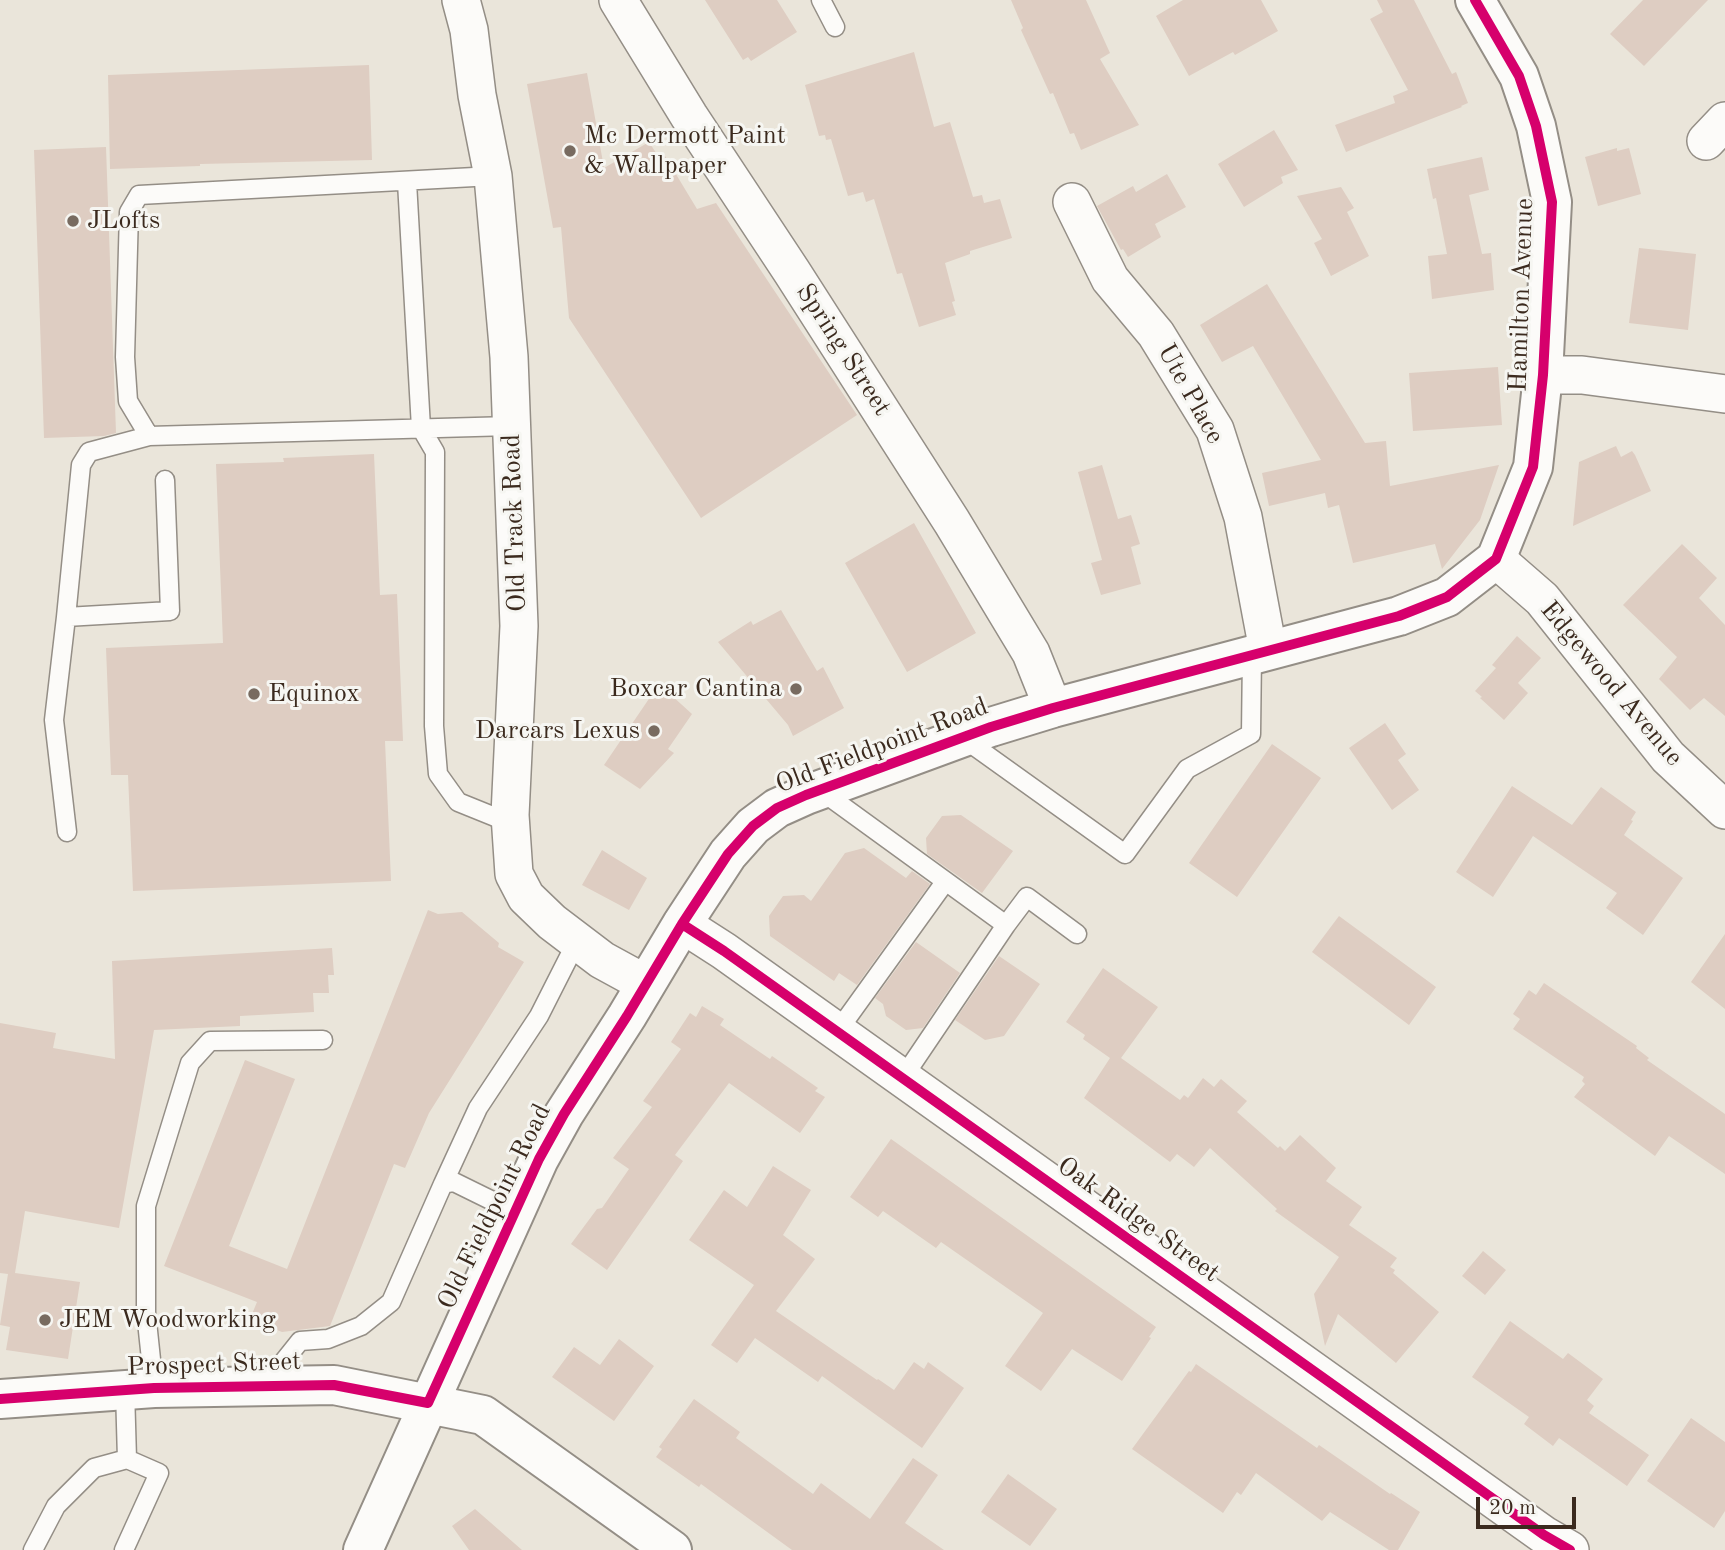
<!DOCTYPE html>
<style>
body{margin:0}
#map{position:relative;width:1725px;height:1550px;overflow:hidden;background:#eae5da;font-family:"Old Standard TT",serif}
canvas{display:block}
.scale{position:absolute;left:1476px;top:1497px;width:100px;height:32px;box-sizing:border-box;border:4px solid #3b2a1e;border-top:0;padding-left:9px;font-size:21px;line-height:24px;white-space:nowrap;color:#3b2a1e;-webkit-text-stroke:5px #f6f6f2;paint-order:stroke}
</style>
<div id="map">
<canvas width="1725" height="1550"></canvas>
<div class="scale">20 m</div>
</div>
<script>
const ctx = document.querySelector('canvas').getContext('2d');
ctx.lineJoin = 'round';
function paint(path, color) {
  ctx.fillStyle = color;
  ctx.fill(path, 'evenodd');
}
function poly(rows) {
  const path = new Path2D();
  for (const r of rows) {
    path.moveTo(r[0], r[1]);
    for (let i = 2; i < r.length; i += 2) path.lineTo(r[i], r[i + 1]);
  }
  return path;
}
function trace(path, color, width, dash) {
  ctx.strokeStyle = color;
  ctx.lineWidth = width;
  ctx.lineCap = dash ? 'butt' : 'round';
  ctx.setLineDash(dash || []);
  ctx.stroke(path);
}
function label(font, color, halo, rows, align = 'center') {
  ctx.font = font + ' "Old Standard TT",serif';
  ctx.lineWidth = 6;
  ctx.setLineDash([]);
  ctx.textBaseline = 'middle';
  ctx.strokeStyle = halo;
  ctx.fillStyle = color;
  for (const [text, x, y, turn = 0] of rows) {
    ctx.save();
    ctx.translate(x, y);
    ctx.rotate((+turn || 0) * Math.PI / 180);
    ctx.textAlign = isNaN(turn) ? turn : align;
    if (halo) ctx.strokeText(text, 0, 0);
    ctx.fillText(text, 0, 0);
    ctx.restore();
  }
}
paint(poly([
 [705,0,777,0,797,32,751,61,748,57,743,60],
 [1011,0,1086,0,1110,53,1100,59,1139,125,1081,150,1074,133,1070,134,1053,93,1050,94,1021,30,1023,28],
 [1183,0,1261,0,1278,31,1235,55,1233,52,1189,76,1156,16],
 [1377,0,1414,0,1452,74,1456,72,1468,103,1461,106,1462,107,1346,152,1335,125,1395,103,1393,96,1408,90,1370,19,1383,12],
 [1643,0,1708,0,1644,66,1610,34],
 [914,52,934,127,950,122,973,197,982,195,984,203,1000,199,1012,238,970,251,970,254,945,263,955,301,952,302,956,315,919,327,902,273,897,274,874,199,866,202,863,192,848,196,831,139,826,140,825,135,819,136,805,85],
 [369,65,372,160,200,164,200,166,110,169,108,75],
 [587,73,604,168,649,142,660,159,665,156,697,209,716,203,857,415,701,518,569,318,561,227,553,228,527,84],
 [1274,130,1298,170,1281,177,1283,183,1244,207,1218,164],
 [106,147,116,433,104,436,44,438,34,150],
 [1617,148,1617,151,1629,148,1641,194,1598,206,1585,157],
 [1482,157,1489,190,1469,195,1482,254,1491,253,1494,290,1432,299,1428,256,1447,254,1436,198,1433,199,1427,169],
 [1167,174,1186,207,1155,224,1161,237,1128,257,1123,249,1121,250,1097,206,1133,186,1136,192],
 [1341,187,1354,208,1347,212,1369,256,1331,276,1314,243,1322,239,1297,196],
 [1639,248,1696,254,1688,330,1629,323],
 [1267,284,1365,443,1386,441,1390,486,1499,465,1480,520,1442,569,1435,544,1353,563,1339,505,1328,508,1325,493,1269,506,1262,473,1321,460,1253,346,1222,362,1200,325],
 [1498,367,1502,425,1413,431,1409,373],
 [1616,446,1621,457,1632,451,1635,455,1651,491,1573,526,1579,462],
 [374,454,380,595,397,594,403,741,385,741,391,881,133,891,128,775,111,775,106,648,223,643,216,464,284,462,283,458],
 [1102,465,1118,519,1131,515,1140,544,1131,547,1141,584,1101,595,1091,563,1102,560,1078,472],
 [914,523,976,633,907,672,845,563],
 [1682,544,1717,578,1699,598,1725,625,1725,716,1704,698,1690,710,1659,679,1677,657,1623,605],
 [781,610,817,671,823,667,844,708,793,736,788,725,718,642,751,621,753,625],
 [1517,636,1541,658,1518,683,1528,693,1504,720,1480,698,1482,697,1475,691,1496,668,1492,665],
 [659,684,692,714,668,749,674,753,640,789,604,765],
 [1385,723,1406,754,1398,760,1419,790,1392,810,1349,748],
 [1272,744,1321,778,1237,897,1189,863],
 [1512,786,1572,825,1601,787,1636,812,1631,820,1633,821,1624,835,1683,878,1643,935,1606,908,1617,893,1533,836,1493,897,1456,872],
 [961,815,1013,851,982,893,927,854,926,838,942,816],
 [864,848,906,878,912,871,930,884,857,985,839,973,834,981,770,936,769,916,783,896,804,895,811,901,845,853],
 [602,850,647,878,629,910,582,885],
 [428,910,438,914,462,912,499,943,498,947,524,962,429,1113,405,1168,394,1164,330,1326,282,1332,250,1319,257,1302,164,1266,245,1060,295,1079,229,1246,287,1269],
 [1339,916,1436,987,1409,1025,1312,952],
 [1725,934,1725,1009,1691,982],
 [916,942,960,973,923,1028,906,1030,886,1016,883,1004,875,998],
 [332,948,334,975,328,975,329,993,313,993,314,1012,240,1016,240,1026,154,1030,119,1228,25,1211,15,1273,80,1282,68,1359,6,1350,10,1327,0,1325,8,1274,0,1273,0,1023,56,1033,53,1048,115,1059,112,961],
 [999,956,1040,984,1004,1036,985,1040,955,1020],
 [1103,968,1158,1007,1121,1058,1180,1100,1184,1095,1188,1098,1203,1078,1214,1087,1221,1079,1247,1101,1237,1112,1278,1148,1280,1146,1285,1151,1300,1135,1336,1168,1326,1181,1362,1207,1349,1225,1397,1258,1390,1267,1395,1270,1393,1273,1439,1312,1396,1363,1338,1314,1325,1346,1314,1294,1339,1257,1275,1211,1277,1209,1210,1148,1194,1167,1177,1154,1170,1162,1084,1098,1110,1058,1083,1039,1085,1035,1066,1022],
 [1544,983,1637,1046,1636,1048,1649,1058,1647,1060,1725,1114,1725,1174,1669,1136,1655,1156,1574,1097,1585,1084,1582,1081,1584,1077,1513,1029,1520,1019,1513,1014,1529,990,1536,995],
 [702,1006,724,1019,720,1025,770,1059,772,1056,818,1088,815,1091,825,1097,800,1133,729,1083,675,1155,683,1161,607,1270,571,1244,597,1209,602,1208,629,1169,613,1158,652,1107,643,1101,681,1049,671,1042,690,1013,696,1017],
 [891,1139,1156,1327,1149,1337,1151,1338,1122,1381,1072,1349,1041,1391,1005,1366,1043,1313,941,1242,936,1248,883,1211,878,1217,850,1197],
 [773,1166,811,1190,783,1235,815,1259,776,1311,877,1380,878,1379,894,1390,914,1362,924,1369,928,1362,964,1388,922,1448,822,1376,818,1382,755,1338,737,1363,711,1345,754,1285,689,1240,724,1190,747,1207],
 [1483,1251,1506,1270,1485,1295,1462,1276],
 [1510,1321,1563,1359,1568,1353,1603,1379,1587,1400,1594,1406,1589,1413,1649,1455,1627,1486,1559,1438,1553,1446,1524,1424,1529,1417,1472,1377],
 [619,1339,654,1366,614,1421,552,1377,574,1347,600,1365],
 [1196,1364,1317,1448,1319,1445,1390,1494,1391,1493,1420,1512,1398,1550,1389,1550,1330,1512,1322,1521,1256,1473,1241,1495,1237,1492,1223,1513,1132,1449,1189,1371,1191,1372],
 [694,1399,740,1432,736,1438,813,1494,821,1483,870,1519,913,1458,938,1475,905,1523,944,1550,792,1550,701,1484,699,1487,656,1457,662,1449,659,1447],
 [1691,1418,1725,1442,1725,1511,1714,1528,1647,1481],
 [1008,1474,1057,1509,1030,1546,981,1512],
 [475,1509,522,1550,469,1550,452,1526]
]), '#decdc2');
const service = poly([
 [821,0,835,27],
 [407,182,421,428,435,452,434,726,438,774,458,802,510,823],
 [149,436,128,401,125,357,129,212,139,195,493,176],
 [165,480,170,611,66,617,81,465,89,452,149,436,511,426],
 [66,617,54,720,67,832],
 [963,738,1125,854,1187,769,1251,734,1252,654],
 [820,790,1006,925,1027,897,1077,934],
 [837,1032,945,882],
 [902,1079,1006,925],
 [443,1184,478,1108,539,1016,577,941],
 [279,1386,284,1361,300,1341,328,1339,361,1326,391,1302,443,1184,454,1182,515,1212],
 [154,1388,146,1312,146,1206,190,1063,210,1041,323,1040],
 [125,1390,127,1459],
 [33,1550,56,1506,94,1468,127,1459,159,1473,124,1550]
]);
const minor = poly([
 [461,0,469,30,477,95,493,176,509,357,519,626,510,815,514,874,526,897,552,922,602,960,646,984],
 [618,0,689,116,792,272,952,522,1031,653,1053,708],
 [1706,141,1725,121],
 [1072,202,1110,279,1156,334,1215,430,1243,517,1268,650],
 [1543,375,1582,375,1725,394],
 [1496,559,1542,599,1668,757,1725,810],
 [682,924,724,951,1544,1535,1570,1550]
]);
const tertiary = poly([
 [0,1399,154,1388,334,1385,483,1415,672,1550]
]);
const secondary = poly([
 [363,1550,539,1159,564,1114,627,1016,682,924,728,854,753,826,777,808,806,795,991,727,1053,708,1399,616,1447,597,1496,559,1533,467,1543,375,1552,202,1536,126,1519,76,1475,0]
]);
trace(service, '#948e86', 21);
trace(minor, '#948e86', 40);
trace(tertiary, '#948e86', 42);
trace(secondary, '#948e86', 42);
trace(service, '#fcfbf9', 18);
trace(minor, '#fcfbf9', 37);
trace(tertiary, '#fcfbf9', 38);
trace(secondary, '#fcfbf9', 38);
trace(poly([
 [682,924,724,951,1544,1535,1570,1550],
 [0,1399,154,1388,334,1385,428,1403,539,1159,564,1114,627,1016,682,924,728,854,753,826,777,808,806,795,991,727,1053,708,1399,616,1447,597,1496,559,1533,467,1543,375,1552,202,1536,126,1519,76,1475,0]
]), '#d6006c', 10);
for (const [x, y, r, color] of [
 [570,151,7,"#786b60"],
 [73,221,7,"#786b60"],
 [796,689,7,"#786b60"],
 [254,694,7,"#786b60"],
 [654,731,7,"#786b60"],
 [45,1320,7,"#786b60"]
]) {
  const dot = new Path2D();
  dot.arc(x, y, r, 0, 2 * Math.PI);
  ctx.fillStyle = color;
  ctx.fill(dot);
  trace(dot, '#f6f6f2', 2.5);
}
label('26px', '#3b2a1e', '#f6f6f2', [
 ["Mc Dermott Paint",584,136],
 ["& Wallpaper",584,166],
 ["JLofts",87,221],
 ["Boxcar Cantina",782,689,"right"],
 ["Equinox",268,694],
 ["Darcars Lexus",640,731,"right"],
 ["JEM Woodworking",59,1320]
], 'left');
label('26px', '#3b2a1e', '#f6f6f2', [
 ["Hamilton Avenue",1522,295,-88],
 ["Spring Street",843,350,57],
 ["Ute Place",1190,394,61],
 ["Old Track Road",515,523,-92],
 ["Edgewood Avenue",1611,684,50],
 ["Old Fieldpoint Road",882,746,-21],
 ["Old Fieldpoint Road",495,1207,-64],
 ["Oak Ridge Street",1138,1220,36],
 ["Prospect Street",214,1365,-2]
]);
</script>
